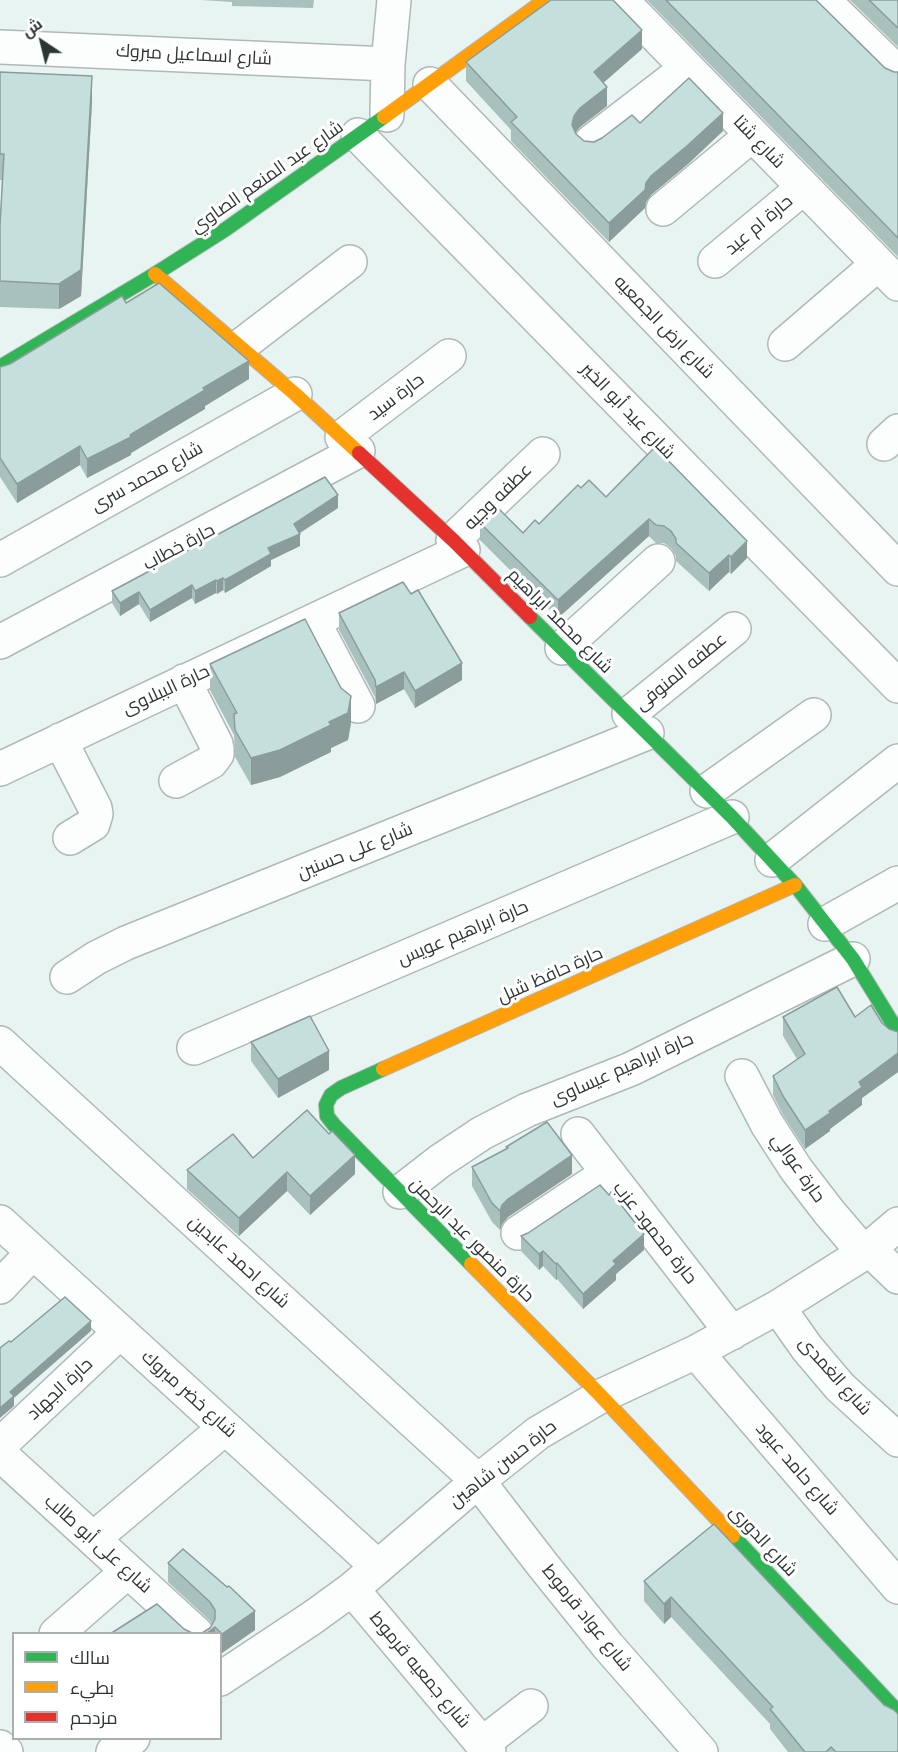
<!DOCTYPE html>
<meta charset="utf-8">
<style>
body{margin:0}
#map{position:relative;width:898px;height:1752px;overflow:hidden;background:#e8f4f2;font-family:Mulish,Cairo,sans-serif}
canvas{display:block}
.legend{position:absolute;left:12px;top:1632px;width:210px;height:108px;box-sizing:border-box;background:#fff;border:2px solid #abafae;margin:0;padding:8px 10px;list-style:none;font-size:18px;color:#2d3634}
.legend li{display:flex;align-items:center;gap:12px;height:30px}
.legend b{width:30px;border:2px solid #abafae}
.north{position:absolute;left:12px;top:12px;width:60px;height:60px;-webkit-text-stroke:4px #fff;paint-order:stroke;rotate:325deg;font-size:16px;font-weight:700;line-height:24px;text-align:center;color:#2d3634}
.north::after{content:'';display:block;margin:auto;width:21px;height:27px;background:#2d3634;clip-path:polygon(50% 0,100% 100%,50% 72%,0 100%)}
</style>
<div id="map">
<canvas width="898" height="1752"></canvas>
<ul class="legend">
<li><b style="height:8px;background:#30b455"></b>سالك</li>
<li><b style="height:8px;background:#ff9f0a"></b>بطيء</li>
<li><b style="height:8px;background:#e5322d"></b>مزدحم</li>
</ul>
<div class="north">ش</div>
</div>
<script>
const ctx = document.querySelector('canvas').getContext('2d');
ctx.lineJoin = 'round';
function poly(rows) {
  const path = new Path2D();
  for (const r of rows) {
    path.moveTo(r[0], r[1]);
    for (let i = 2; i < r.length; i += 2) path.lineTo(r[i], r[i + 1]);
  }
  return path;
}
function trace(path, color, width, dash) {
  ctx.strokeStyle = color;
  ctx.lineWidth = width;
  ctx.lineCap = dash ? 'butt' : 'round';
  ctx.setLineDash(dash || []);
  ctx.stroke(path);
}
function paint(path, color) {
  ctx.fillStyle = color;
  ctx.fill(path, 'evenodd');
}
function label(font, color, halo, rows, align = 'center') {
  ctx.font = font + ' Mulish,Cairo,sans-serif';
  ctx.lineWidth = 6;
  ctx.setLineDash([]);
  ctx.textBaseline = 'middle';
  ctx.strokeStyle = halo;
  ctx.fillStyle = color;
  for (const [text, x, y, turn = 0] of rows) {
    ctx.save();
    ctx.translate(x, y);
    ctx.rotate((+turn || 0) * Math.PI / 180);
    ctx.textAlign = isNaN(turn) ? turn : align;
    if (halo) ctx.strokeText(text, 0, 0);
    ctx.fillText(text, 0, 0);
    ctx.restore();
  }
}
const street = poly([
 [621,0,898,284],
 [823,0,898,73],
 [0,47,388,64],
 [430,84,898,569],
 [387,115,388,64,394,0],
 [358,135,898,686],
 [591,142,687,68],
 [663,209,752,135],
 [715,261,803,188],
 [785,344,878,264],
 [239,347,350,262],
 [342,437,449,356],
 [884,444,898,431],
 [453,540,543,454],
 [0,560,295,394],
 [313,621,358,706],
 [0,642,358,451],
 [562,648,658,561],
 [629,714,734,629],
 [60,740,95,808,96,814,93,824,70,838],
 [0,769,463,550],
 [176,781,211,762,217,754,217,749,216,744,184,681],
 [707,791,814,715],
 [772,860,898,761],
 [825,924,898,883],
 [67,977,96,958,126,943,647,733],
 [0,1043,478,1481,542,1564,608,1646,701,1752],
 [194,1048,732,817],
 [742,1076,767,1124,796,1169,829,1212,864,1253],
 [578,1134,732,1333],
 [400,1192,440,1161,482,1133,527,1110,631,1069,853,959],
 [0,1222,378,1567],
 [518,1233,608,1173],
 [869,1249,898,1277],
 [0,1287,33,1252],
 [778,1307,807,1348,840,1387,898,1440],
 [696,1352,898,1587],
 [0,1445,120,1332],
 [0,1454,197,1634],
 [93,1539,225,1428],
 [352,1589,489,1752],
 [56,1634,128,1571],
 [220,1679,312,1618,352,1589,478,1481,538,1433,601,1396,696,1352,778,1307,864,1253,898,1224],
 [482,1744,531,1706],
 [0,1747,6,1752],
 [113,1752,133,1738]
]);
const fast = poly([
 [0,367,155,274,226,229,384,117],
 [530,617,732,817,795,885,853,959,898,1032],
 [383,1069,341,1088,331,1095,326,1105,327,1116,334,1125,471,1264],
 [733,1536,898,1712]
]);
const slow = poly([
 [384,117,545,0],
 [155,274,295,394,359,453],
 [383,1069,795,885],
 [471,1264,601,1396,733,1536]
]);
const jam = poly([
 [359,453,453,540,530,617]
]);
trace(street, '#afb9b7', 36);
trace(fast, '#afb9b7', 16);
trace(slow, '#afb9b7', 16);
trace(jam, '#afb9b7', 16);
trace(street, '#fcfdfd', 33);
trace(fast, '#30b455', 14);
trace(slow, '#ff9f0a', 14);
trace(jam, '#e5322d', 14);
paint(poly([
 [201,0,314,0,313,8,232,6,232,2],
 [647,0,816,0,885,68,894,72,898,72,898,257],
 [850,0,898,0,898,47],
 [642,49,603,83,607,106,580,127,575,133,576,134,584,141,594,142,640,123,723,131,688,164,651,195,646,202,645,208,609,242,511,141,511,130,466,81,466,62],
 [0,72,92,102,81,296,59,309,0,307,0,225,2,180,0,180],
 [126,303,249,379,205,406,205,409,131,453,131,455,87,478,80,465,17,503,0,477,0,367,10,364],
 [581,488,606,497,747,558,731,574,729,572,709,591,676,561,676,556,671,548,664,543,656,543,649,536,558,618,480,540,480,523,523,533,539,524],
 [338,508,300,533,300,546,271,560,271,566,225,593,223,590,217,594,216,593,195,604,192,598,150,622,139,604,120,616,112,603,112,591],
 [339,613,462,680,415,708,404,689,376,704,375,697,339,630],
 [210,664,351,723,348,740,331,748,331,752,280,777,251,785,235,757,234,735,210,690],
 [783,1017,855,1017,882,1023,889,1029,898,1032,898,1072,862,1098,862,1105,830,1129,830,1131,805,1149,783,1115,773,1095,773,1076,797,1059,783,1036],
 [251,1042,329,1070,278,1098,251,1061],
 [506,1147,572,1174,508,1217,502,1224,500,1230,492,1222,472,1186,472,1167,506,1149],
 [253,1158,355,1174,310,1215,287,1191,239,1236,187,1189,187,1170],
 [521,1236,644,1250,616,1274,616,1280,583,1309,557,1279,556,1280,543,1266,539,1270,521,1251],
 [714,1524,898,1752,788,1752,770,1729,770,1724,671,1617,664,1624,644,1601,644,1581],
 [168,1563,255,1630,222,1653,220,1651,220,1634,110,1634,184,1629,192,1633,202,1633,210,1628,212,1624,210,1621,168,1582]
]), '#a9c1bd');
paint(poly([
 [642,30,642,49,594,91,594,72],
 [92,76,92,102,81,296,59,309,59,284],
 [607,87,607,106,580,127,574,134,572,125,574,116,580,108],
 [723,113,723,131,688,164,651,195,646,202,645,208,609,242,609,223,646,183,651,176],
 [249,361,249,379,205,406,205,409,131,453,131,455,87,478,87,459,130,435,203,388],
 [80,446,80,465,17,503,17,484],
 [338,495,338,508,295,536,300,534,300,546,271,560,271,566,225,593,225,580,294,524],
 [649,519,649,536,558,618,558,600],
 [747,541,747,558,731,574,731,557],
 [729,555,729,572,709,591,709,573],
 [223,578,223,590,217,594,217,581],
 [216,580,216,593,195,604,195,591],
 [192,585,192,598,150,622,150,610],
 [139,592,139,604,120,616,120,603],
 [462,663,462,680,415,708,415,691],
 [404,672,404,689,376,704,376,687],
 [351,696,351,723,348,740,331,748,331,752,280,777,251,785,251,758,329,722],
 [329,1051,329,1070,278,1098,278,1079],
 [898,1053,898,1072,862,1098,862,1105,830,1129,830,1131,805,1149,805,1130,829,1111,859,1082],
 [355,1155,355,1174,310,1215,310,1196],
 [572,1155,572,1174,508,1217,502,1224,500,1230,500,1211,502,1205,508,1199],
 [287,1172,287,1191,239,1236,239,1218],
 [644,1234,644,1250,616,1274,616,1280,583,1309,583,1294,613,1261],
 [543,1251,543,1266,539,1270,539,1254],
 [557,1263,557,1279,556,1280,556,1264],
 [91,1321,91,1331,14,1398,14,1406,0,1418,0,1408,10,1392],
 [671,1597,671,1617,664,1624,664,1604],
 [255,1611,255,1630,222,1653,222,1634],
 [215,1627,215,1634,206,1634]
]), '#8a9d9a');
const building = poly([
 [551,0,613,0,642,30,594,72,607,87,580,108,574,116,572,125,576,134,584,141,594,142,602,138,632,115,640,123,689,78,723,113,688,145,651,176,646,183,645,190,609,223,511,122,517,117,466,62,551,0],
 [666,0,816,0,885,68,894,72,898,72,898,238,666,0],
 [869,0,898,0,898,28,869,0],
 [0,72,92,76,81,270,59,284,0,281,0,225,4,154,0,154,0,72],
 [159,283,249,361,203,388,205,390,130,435,131,437,87,459,80,446,17,484,0,458,0,367,10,364,122,296,126,303,159,283],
 [655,447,747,541,731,557,729,555,709,573,676,543,676,539,671,531,664,526,656,525,649,519,558,600,480,523,497,507,523,533,535,520,539,524,578,485,581,488,589,480,606,497,655,447],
 [325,477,338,495,294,524,300,534,268,548,271,554,225,580,223,578,217,581,216,580,195,591,192,585,150,610,139,592,120,603,112,591,325,477],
 [403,582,411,594,418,590,462,663,415,691,404,672,376,687,375,680,339,613,403,582],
 [305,619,341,688,351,696,348,713,329,722,331,725,280,750,251,758,235,730,234,714,237,713,210,664,305,619],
 [837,987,855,1017,871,1005,882,1023,889,1029,898,1032,898,1053,859,1082,862,1087,829,1111,830,1113,805,1130,783,1096,773,1076,805,1054,783,1017,837,987],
 [310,1016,329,1051,278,1079,251,1042,310,1016],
 [307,1110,329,1134,332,1131,355,1155,310,1196,287,1172,239,1218,187,1170,233,1134,253,1158,307,1110],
 [547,1122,572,1155,508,1199,502,1205,500,1211,492,1203,472,1167,508,1148,506,1147,547,1122],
 [600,1185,609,1195,611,1192,644,1234,613,1261,616,1264,583,1294,557,1263,556,1264,543,1251,539,1254,521,1236,528,1233,600,1185],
 [65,1297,91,1321,10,1392,14,1396,0,1408,0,1348,9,1341,11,1342,65,1297],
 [714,1524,884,1705,894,1710,898,1714,898,1752,836,1752,831,1747,826,1752,805,1752,770,1709,773,1707,671,1597,664,1604,644,1581,714,1524],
 [183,1549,227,1587,229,1586,255,1611,222,1634,215,1627,206,1634,110,1634,157,1604,184,1629,192,1633,202,1633,210,1628,215,1619,215,1610,210,1602,168,1563,183,1549]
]);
paint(building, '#c5e0dc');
trace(building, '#8a9d9a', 1.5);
label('18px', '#2d3634', '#fff', [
 ["شارع اسماعيل مبروك",194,55,3],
 ["شارع شتا",759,142,46],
 ["شارع عبد المنعم الصاوي",267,177,-35],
 ["حارة ام عيد",759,225,-40],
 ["شارع ارض الجمعيه",664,327,46],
 ["حارة سيد",396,397,-37],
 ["شارع عيد أبو الخير",628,411,46],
 ["شارع محمد سرى",147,477,-29],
 ["عطفه وجيه",498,497,-44],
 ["حارة خطاب",179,547,-28],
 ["شارع محمد ابراهيم",560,621,45],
 ["عطفه المنوفى",681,672,-39],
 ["حارة الببلاوى",166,690,-25],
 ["شارع على حسنين",355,851,-22],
 ["حارة ابراهيم عويس",463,933,-23],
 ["حارة حافظ شبل",550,975,-24],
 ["حارة ابراهيم عيساوى",622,1069,-24],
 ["حارة عوالي",798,1168,55],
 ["حارة محمود عزب",655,1233,52],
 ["حارة منصور عبد الرحمن",472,1240,45],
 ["شارع احمد عابدين",239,1262,42],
 ["شارع الغمدى",835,1376,48],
 ["حارة الجهاد",60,1389,-43],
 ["شارع خضر مبروك",189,1394,42],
 ["حارة حسن شاهين",503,1464,-38],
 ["شارع حامد عبود",797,1469,49],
 ["شارع الدورى",763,1541,47],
 ["شارع على أبو طالب",98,1544,42],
 ["شارع عواد قرموط",587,1618,51],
 ["شارع جمعيه قرموط",420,1670,50]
]);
</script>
